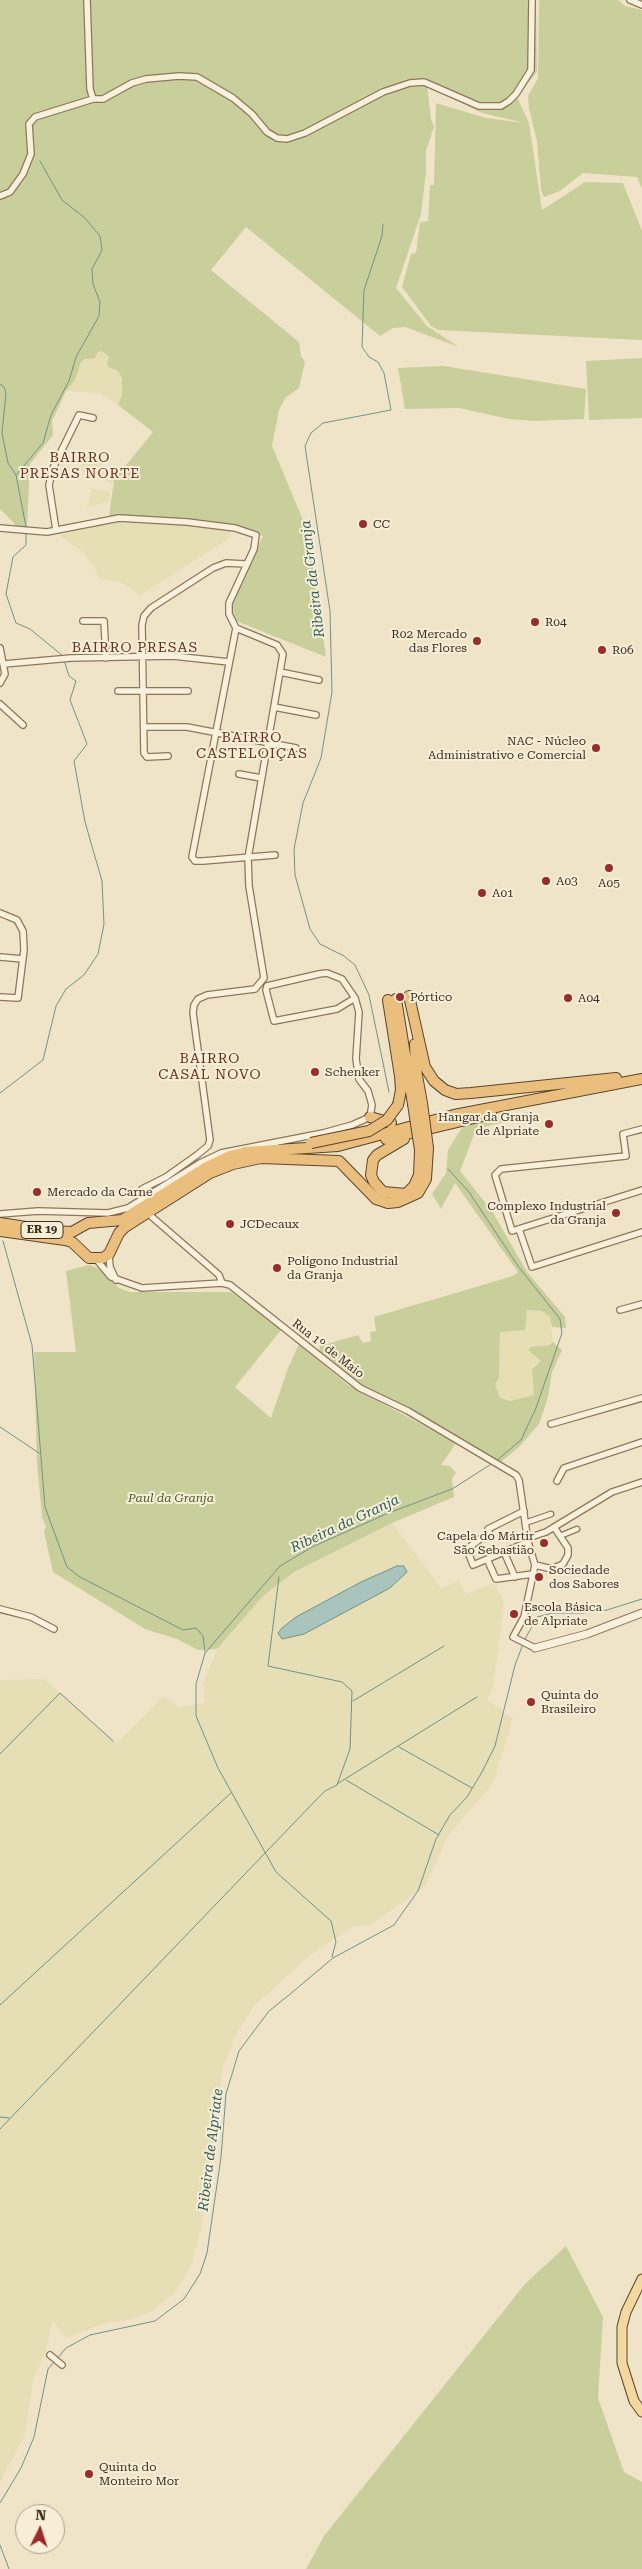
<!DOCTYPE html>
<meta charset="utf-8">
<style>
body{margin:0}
#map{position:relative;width:642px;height:2569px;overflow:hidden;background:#f0e4c8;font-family:"Roboto Serif",serif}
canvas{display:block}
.north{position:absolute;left:15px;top:2504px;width:50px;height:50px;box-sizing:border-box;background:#f7eed8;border:1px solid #ada18e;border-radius:50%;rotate:4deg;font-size:14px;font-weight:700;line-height:20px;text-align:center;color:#3d2e20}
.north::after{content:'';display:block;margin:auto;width:18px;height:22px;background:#9e2a2b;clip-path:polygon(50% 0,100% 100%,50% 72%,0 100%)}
</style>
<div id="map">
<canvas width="642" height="2569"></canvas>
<div class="north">N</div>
</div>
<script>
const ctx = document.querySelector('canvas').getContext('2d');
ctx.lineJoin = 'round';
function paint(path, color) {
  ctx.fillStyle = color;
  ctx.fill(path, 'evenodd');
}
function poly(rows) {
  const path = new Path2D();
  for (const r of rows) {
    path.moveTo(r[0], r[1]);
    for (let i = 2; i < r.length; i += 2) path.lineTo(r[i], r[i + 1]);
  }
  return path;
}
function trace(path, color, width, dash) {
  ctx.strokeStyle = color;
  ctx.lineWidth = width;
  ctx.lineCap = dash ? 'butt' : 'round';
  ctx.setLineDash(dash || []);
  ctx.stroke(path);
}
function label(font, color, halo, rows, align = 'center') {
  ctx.font = font + ' "Roboto Serif",serif';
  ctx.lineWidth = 4;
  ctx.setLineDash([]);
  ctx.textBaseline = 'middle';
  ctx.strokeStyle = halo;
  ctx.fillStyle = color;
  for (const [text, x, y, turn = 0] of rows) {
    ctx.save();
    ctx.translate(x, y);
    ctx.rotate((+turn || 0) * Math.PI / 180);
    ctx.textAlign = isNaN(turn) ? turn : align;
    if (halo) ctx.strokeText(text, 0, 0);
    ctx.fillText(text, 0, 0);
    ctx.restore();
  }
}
paint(poly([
 [102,351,109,358,109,367,118,371,123,378,122,395,118,405,100,393,66,391,75,380,81,362],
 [85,457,118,472,112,484,80,470],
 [93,489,110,492,109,502,86,507],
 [116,519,186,524,232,529,228,539,141,595,118,581,99,579,94,566,80,550,59,535],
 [527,1310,542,1311,550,1317,553,1342,533,1355,541,1361,533,1366,534,1395,510,1401,500,1398,495,1384,499,1378,500,1331],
 [392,1523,441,1588,459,1581,466,1594,493,1583,504,1601,493,1688,487,1700,513,1719,493,1783,448,1836,425,1886,372,1924,352,1927,309,1956,253,2007,235,2036,222,2072,202,2226,192,2263,176,2292,151,2312,128,2320,106,2323,66,2338,53,2321,45,2353,33,2380,25,2435,0,2482,0,1680,44,1679,117,1743,163,1696,179,1707,205,1703,203,1684,217,1649,263,1596,294,1572]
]), '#e6deb5');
paint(poly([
 [0,0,536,0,537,72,517,97,529,123,542,210,585,182,623,183,642,231,642,340,438,330,431,326,402,287,411,254,416,253,420,222,428,221,430,185,434,185,436,103,486,118,525,123,482,113,427,86,431,119,434,127,426,151,426,172,421,214,396,288,427,326,459,347,405,327,393,328,380,336,246,227,211,270,299,342,301,356,305,362,299,388,285,398,279,410,272,446,308,532,326,657,234,620,233,602,263,536,233,527,109,517,114,480,153,432,118,405,122,395,122,378,118,371,109,367,107,364,109,357,102,351,98,352,95,358,85,359,81,362,75,380,66,391,52,421,53,435,30,464,27,528,13,526,15,524,0,509],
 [539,0,618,0,625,6,642,10,642,189,637,177,583,173,560,191,544,197,541,190,537,141,529,109,528,96,538,78],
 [642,358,642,418,589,420,586,361],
 [444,366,586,389,584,419,534,421,509,419,459,408,405,409,398,368],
 [533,1111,534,1115,476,1129,460,1171,492,1211,527,1272,565,1317,566,1328,552,1327,550,1317,542,1311,527,1310,525,1330,500,1332,499,1378,495,1384,500,1398,510,1401,534,1395,532,1369,541,1361,528,1350,531,1347,549,1345,553,1342,562,1350,552,1372,548,1397,539,1424,520,1446,501,1462,409,1408,361,1385,319,1351,320,1346,358,1335,363,1343,371,1341,370,1332,376,1331,374,1317,513,1276,518,1272,455,1183,441,1209,432,1194,446,1173,448,1150,463,1126],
 [89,1265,98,1268,119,1288,130,1292,231,1292,282,1329,235,1387,271,1418,288,1368,299,1344,348,1385,456,1443,441,1465,450,1466,456,1473,452,1478,454,1497,392,1523,294,1572,263,1596,217,1649,198,1650,177,1639,145,1629,53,1572,44,1532,46,1527,42,1516,37,1463,34,1352,76,1352,66,1271],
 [566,2246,603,2317,598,2398,624,2472,642,2482,642,2569,306,2569,324,2536,525,2284]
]), '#c9cf9b');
const water = poly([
 [397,1566,404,1566,407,1572,390,1588,304,1634,282,1639,278,1633,282,1628,296,1617,361,1582,397,1566]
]);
paint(water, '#a9c4bc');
trace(water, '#6f938a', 1);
trace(poly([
 [383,224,382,236,364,290,362,347,369,357,378,362,384,373,391,410,323,423,311,433,305,446,330,611,332,692,321,758,303,803,294,849,295,875,310,929,320,944,344,956,355,965,369,995,389,1092],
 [0,384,4,387,6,393,2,433,8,463,16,475,26,527],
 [17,474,43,443,51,415,69,381,76,357,99,316,100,302,93,284,92,269,102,250,100,236,85,218,62,200,40,161],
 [26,533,26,545,13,557,6,594,16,623,30,629,63,656],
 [0,1093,43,1060,56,1006,66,989,84,975,98,954,104,924,102,881,85,822,74,761,87,744,70,700,76,681,69,676,64,660],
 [448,1169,469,1192,518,1266,560,1319,562,1333,536,1408,521,1440,496,1461],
 [3,1241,32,1345,45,1507,67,1567,80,1577,183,1630,196,1628,203,1636,205,1652],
 [0,1427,39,1453],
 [524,1641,537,1617,553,1613,583,1613,607,1610,642,1599],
 [353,1701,444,1646],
 [399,1747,472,1788],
 [0,1754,60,1693,113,1741],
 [346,1780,439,1835],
 [337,1784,477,1697],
 [332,1957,336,1942,331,1921,276,1872,218,1768,196,1716,196,1684,205,1653,280,1566,312,1547,386,1514,452,1489,493,1463],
 [0,2005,232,1792],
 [0,2117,9,2118],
 [0,2129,316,1800,325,1791,337,1785,350,1749,352,1691,342,1682,268,1666,279,1577],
 [57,2359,66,2348,90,2335,155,2321,184,2299,200,2274,207,2253,221,2157,226,2094,239,2051,269,2011,289,1995,333,1958,394,1925,403,1912,418,1891,436,1839,450,1815,467,1797,482,1772,495,1746,515,1665,523,1644],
 [0,2503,21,2468,34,2437,48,2369,54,2362],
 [0,2545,9,2569]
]), '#6f938a', 1);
const pedestrian = poly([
 [525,1523,551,1514],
 [560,1536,577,1529]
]);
const minor = poly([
 [87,0,90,89,93,99,103,99,132,83,146,79,179,76,197,77,233,98,252,114,267,132,277,138,287,139,305,133,383,92,410,83,424,82,479,106,501,106,509,101,516,94,531,70,532,0],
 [630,0,642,5],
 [0,196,10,192,23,174,31,154,29,124,35,117,93,99],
 [0,528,47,532,119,518,187,522,235,528,256,535,254,549,229,603,229,614,236,628,192,857,195,861,203,861,275,855],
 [56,530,49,485,53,468,79,415,93,418],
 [83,621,104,621,106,658],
 [0,648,5,674,0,683],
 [4,664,71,658,173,656,229,662],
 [280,672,319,680],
 [118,691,188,691],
 [0,704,23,725],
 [274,707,316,715],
 [145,727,187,727,296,748],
 [168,756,147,757,144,753,142,625,144,616,151,608,213,568,226,563,246,564],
 [239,774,261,778],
 [0,913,17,920,23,931,24,950,18,998,0,997],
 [0,957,23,959],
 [642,1129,623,1134,626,1156,501,1169,495,1175,512,1231,642,1190],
 [142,1200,140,1193,142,1189,166,1177,197,1155,208,1146,210,1140,193,1013,194,1005,198,999,207,995,255,989,264,978,249,886,248,858,283,654,277,645,236,628],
 [0,1214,38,1211,108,1213,128,1208,200,1163,221,1153,323,1133,352,1125,370,1117,372,1105,368,1091,359,1079,356,1059,359,1012,355,998,342,979,327,973,319,974,267,986,266,990,274,1021,337,1009,355,998],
 [152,1217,211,1268,219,1275,222,1283],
 [519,1229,532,1267,642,1232],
 [109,1254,110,1267,116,1280],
 [96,1259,111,1277,142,1288,222,1283,230,1285,360,1388,408,1411,516,1475,519,1480,528,1542,535,1565],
 [620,1310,642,1304],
 [551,1424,642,1398],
 [557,1481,564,1468,642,1442],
 [524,1511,488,1529,489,1532,467,1549,473,1565,528,1542],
 [528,1538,546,1532,612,1492,642,1482],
 [504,1552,515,1577],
 [487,1559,496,1579,533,1574],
 [535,1565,552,1569,563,1564,568,1555,568,1548,554,1527],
 [0,1609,31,1617,54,1629],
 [535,1648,513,1637,524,1617,535,1565],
 [50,2355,62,2365]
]);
const tertiary = poly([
 [535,1648,587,1634,642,1613]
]);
const primary = poly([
 [642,2279,626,2312,622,2327,622,2363,634,2401,642,2412]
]);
const trunk = poly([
 [409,996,425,1067,434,1081,445,1090,456,1094,471,1093,616,1078],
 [396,999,413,1104],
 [388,1000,400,1076,401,1090,398,1105],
 [415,1044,416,1070,422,1103],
 [370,1117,391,1123],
 [386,1139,491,1114],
 [404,1139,377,1155,373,1160,371,1175,374,1182,383,1192,406,1194,414,1186,419,1175,420,1150],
 [245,1152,338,1146,454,1115,642,1079],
 [0,1223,32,1228],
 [0,1231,65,1240,72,1242,89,1258,103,1258,109,1254,119,1233,125,1227,210,1173,233,1164,261,1158,339,1161,376,1199,388,1203,398,1202,418,1193,426,1179,428,1148],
 [54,1231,72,1232,88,1223,122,1220,207,1167,230,1156,250,1152]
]);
trace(pedestrian, '#8d765c', 7);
trace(minor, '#8d765c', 8);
trace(tertiary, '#8d765c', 9);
trace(primary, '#5b4430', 11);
trace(trunk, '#5b4430', 12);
trace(pedestrian, '#faf1dc', 4.5);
trace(minor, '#faf1dc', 5.5);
trace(tertiary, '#faf1dc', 7);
trace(primary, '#f3d9a0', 9);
trace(trunk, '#eabe7c', 10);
const trunkBridge = poly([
 [422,1103,428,1148],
 [413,1104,420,1150],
 [311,1143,369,1131,387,1120,398,1105]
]);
trace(trunkBridge, '#5b4430', 12, []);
trace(trunkBridge, '#eabe7c', 10);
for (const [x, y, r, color] of [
 [363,524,5,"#9e2a2b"],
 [535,622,5,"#9e2a2b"],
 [477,641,5,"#9e2a2b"],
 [602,650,5,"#9e2a2b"],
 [596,748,5,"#9e2a2b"],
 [609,868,5,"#9e2a2b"],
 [546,881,5,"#9e2a2b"],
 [482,893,5,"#9e2a2b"],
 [400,997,5,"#9e2a2b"],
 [568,998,5,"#9e2a2b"],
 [315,1072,5,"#9e2a2b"],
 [549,1124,5,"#9e2a2b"],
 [37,1192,5,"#9e2a2b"],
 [616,1213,5,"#9e2a2b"],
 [230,1224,5,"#9e2a2b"],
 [277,1268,5,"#9e2a2b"],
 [544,1543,5,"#9e2a2b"],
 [539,1577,5,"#9e2a2b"],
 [514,1614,5,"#9e2a2b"],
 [531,1702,5,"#9e2a2b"],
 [89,2474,5,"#9e2a2b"]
]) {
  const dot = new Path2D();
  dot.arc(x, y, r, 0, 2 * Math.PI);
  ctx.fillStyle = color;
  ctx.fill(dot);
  trace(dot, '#f7eed8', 2);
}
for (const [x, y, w] of [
 [42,1230,42]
]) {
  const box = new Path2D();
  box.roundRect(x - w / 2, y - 8.5, w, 17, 4);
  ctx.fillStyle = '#f7eed8';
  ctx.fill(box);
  trace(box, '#3d2e20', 1);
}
label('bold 11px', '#3d2e20', null, [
 ["ER 19",42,1230]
]);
label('12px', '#3d2e20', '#f7eed8', [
 ["CC",373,524],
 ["R04",545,622],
 ["R02 Mercado",467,634,"right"],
 ["das Flores",467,648,"right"],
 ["R06",612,650],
 ["NAC - Núcleo",586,741,"right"],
 ["Administrativo e Comercial",586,755,"right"],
 ["A03",556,881],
 ["A05",609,883,"center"],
 ["A01",492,893],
 ["Pórtico",410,997],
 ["A04",578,998],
 ["Schenker",325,1072],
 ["Hangar da Granja",539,1117,"right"],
 ["de Alpriate",539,1131,"right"],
 ["Mercado da Carne",47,1192],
 ["Complexo Industrial",606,1206,"right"],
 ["da Granja",606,1220,"right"],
 ["JCDecaux",240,1224],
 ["Polígono Industrial",287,1261],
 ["da Granja",287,1275],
 ["Capela do Mártir",534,1536,"right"],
 ["São Sebastião",534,1550,"right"],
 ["Sociedade",549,1570],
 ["dos Sabores",549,1584],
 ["Escola Básica",524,1607],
 ["de Alpriate",524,1621],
 ["Quinta do",541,1695],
 ["Brasileiro",541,1709],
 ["Quinta do",99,2467],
 ["Monteiro Mor",99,2481]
], 'left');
label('12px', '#3d2e20', '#f7eed8', [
 ["Rua 1º de Maio",328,1349,38]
]);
label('italic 12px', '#4d5a26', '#f7eed8', [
 ["Paul da Granja",171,1498]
]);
ctx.letterSpacing = '1px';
label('14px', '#6b2e1e', '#f7eed8', [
 ["BAIRRO",80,458],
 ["PRESAS NORTE",80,474],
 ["BAIRRO PRESAS",135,648],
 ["BAIRRO",252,738],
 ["CASTELOIÇAS",252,754],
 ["BAIRRO",210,1059],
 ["CASAL NOVO",210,1075]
]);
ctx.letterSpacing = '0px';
label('italic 14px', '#2f5d5a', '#f7eed8', [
 ["Ribeira da Granja",313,579,-97],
 ["Ribeira da Granja",345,1524,-25],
 ["Ribeira de Alpriate",211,2150,-83]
]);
</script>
